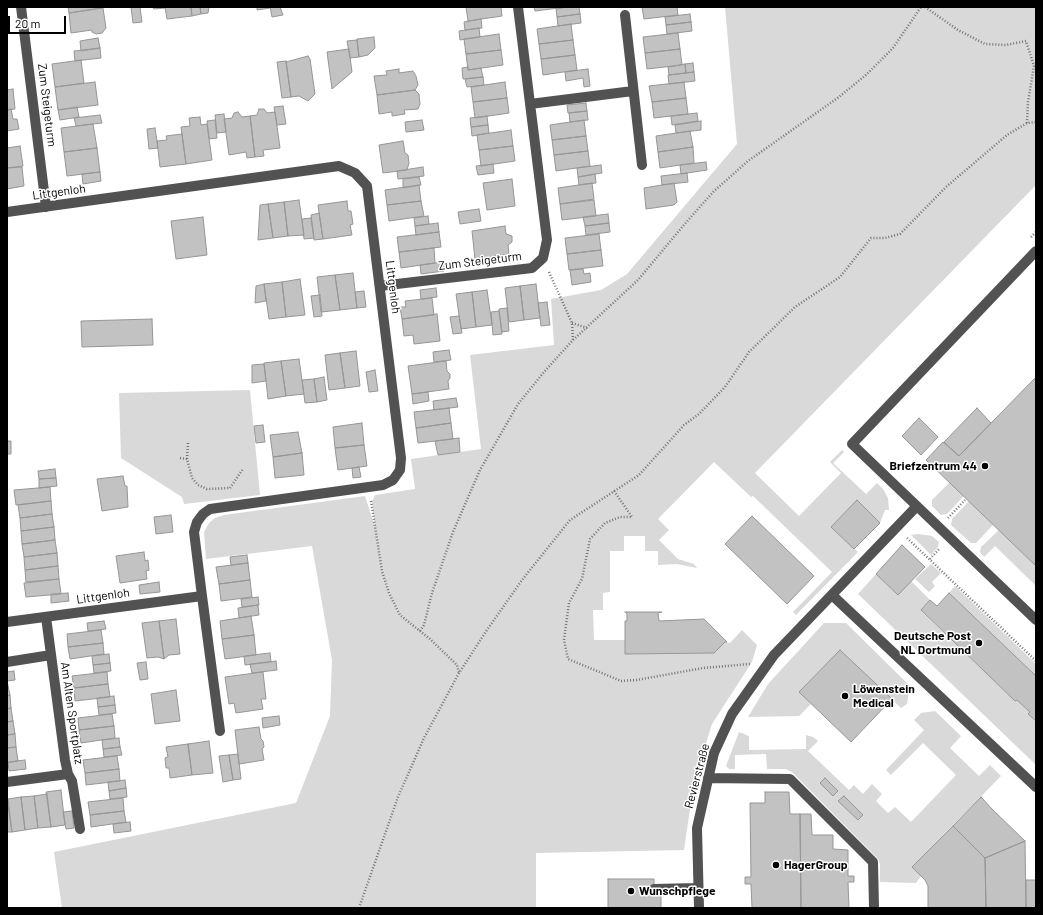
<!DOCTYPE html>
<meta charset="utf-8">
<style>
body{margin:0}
#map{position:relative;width:1043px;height:915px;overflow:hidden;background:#fff;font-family:Barlow,sans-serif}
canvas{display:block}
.frame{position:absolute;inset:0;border:8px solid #000;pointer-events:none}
.scale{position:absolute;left:8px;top:16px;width:58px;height:18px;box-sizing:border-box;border:2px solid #000;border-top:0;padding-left:5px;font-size:12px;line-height:14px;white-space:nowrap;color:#000;-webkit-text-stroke:3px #fff;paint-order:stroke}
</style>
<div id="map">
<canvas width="1043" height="915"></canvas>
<div class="frame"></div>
<div class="scale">20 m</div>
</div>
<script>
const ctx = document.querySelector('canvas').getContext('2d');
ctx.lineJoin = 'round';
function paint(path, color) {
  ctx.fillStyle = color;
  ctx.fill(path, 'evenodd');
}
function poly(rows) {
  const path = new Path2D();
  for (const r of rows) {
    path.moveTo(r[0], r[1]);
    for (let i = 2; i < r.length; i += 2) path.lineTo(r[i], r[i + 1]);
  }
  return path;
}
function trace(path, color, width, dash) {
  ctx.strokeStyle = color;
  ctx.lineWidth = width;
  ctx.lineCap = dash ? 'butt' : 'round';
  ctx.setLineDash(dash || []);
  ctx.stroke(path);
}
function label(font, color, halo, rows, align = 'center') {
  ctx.font = font + ' Barlow,sans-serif';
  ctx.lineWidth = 3;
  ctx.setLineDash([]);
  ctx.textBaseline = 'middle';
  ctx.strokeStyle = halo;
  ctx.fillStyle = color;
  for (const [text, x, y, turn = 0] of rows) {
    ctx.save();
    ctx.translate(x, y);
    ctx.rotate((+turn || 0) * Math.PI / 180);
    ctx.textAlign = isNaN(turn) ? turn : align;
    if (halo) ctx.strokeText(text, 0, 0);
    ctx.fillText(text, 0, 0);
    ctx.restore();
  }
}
paint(poly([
 [725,7,1036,7,1036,185,755,473,799,516,841,473,830,462,842,450,844,452,833,463,866,494,877,483,883,489,888,498,889,510,885,510,880,523,857,500,832,527,858,552,796,615,793,612,832,572,753,496,751,497,714,462,658,519,669,530,659,540,678,559,694,564,697,568,677,564,658,565,658,551,645,551,645,536,624,536,624,551,610,551,610,592,603,593,603,610,593,610,594,640,626,640,626,654,714,653,725,642,730,643,742,630,757,645,752,662,712,724,694,782,684,850,536,853,536,908,62,908,54,852,296,803,330,716,332,660,312,546,206,559,204,532,209,523,215,518,224,515,365,496,375,527,372,501,375,495,415,489,411,459,481,449,470,355,554,345,551,299,601,290,627,274,737,144],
 [250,390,260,495,184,504,182,497,121,458,119,393],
 [950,482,964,496,947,514,941,515,932,506,932,500],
 [969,501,993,525,976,543,971,543,951,525,952,519],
 [999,530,1036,566,1036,586,995,546,984,557,980,552,981,547],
 [918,534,932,536,939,542,938,547,931,555,911,535],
 [931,564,941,573,932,582,935,586,929,592,915,579],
 [876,574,898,595,911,581,930,600,921,611,1015,701,1017,700,1030,712,1028,714,1036,721,1036,765,858,594],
 [955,586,1036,664,1036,676,949,593],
 [824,623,846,623,910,686,907,704,901,708,840,650,799,692,811,704,799,716,748,717,768,684],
 [935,711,961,736,950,748,979,776,990,765,1001,776,912,867,921,876,916,883,880,882,880,864,878,859,792,772,785,769,767,769,766,754,735,755,735,769,729,769,726,766,739,732,749,736,749,750,806,749,806,735,813,737,818,741,808,751,849,790,854,785,863,794,872,784,882,794,876,801,888,813,895,807,911,822,956,775,923,743,891,775,886,770,924,730,914,720,921,713]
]), '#d9d9d9');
const building = poly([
 [68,7,100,7,101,8,69,13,68,7],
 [131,7,140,7,142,22,133,23,131,7],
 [152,7,165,7,165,8,154,9,152,7],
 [191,7,192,16,167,19,165,7,191,7],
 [191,7,200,7,201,14,192,16,191,7],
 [200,7,209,7,208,13,201,14,200,7],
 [257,7,270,7,270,8,257,10,257,7],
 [270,7,280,7,283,15,272,17,270,7],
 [466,7,501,7,502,16,468,21,466,7],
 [534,7,567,7,535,11,534,7],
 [567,7,579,7,580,14,557,17,556,9,567,7],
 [642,7,677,7,678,15,644,19,642,7],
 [103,8,106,28,102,33,96,34,92,32,92,30,71,33,69,13,103,8],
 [580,14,581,23,558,26,557,17,580,14],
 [690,14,691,22,666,25,665,17,690,14],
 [481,19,482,28,465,30,464,22,481,19],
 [691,22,692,31,667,34,666,25,691,22],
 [571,24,573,40,539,44,537,29,571,24],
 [479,28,480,37,460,40,459,31,479,28],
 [678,33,680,49,645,53,643,37,678,33],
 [499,34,501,50,466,54,464,39,499,34],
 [374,37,375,48,368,55,359,57,357,39,374,37],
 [98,38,100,48,81,51,80,41,98,38],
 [357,40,359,57,350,58,347,41,357,40],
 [573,40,575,55,541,59,539,44,573,40],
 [100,48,101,58,75,61,74,51,100,48],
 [349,49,352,72,332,89,327,52,349,49],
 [680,49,682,65,647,69,645,53,680,49],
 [501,50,503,65,468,70,466,54,501,50],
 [575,55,577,70,543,75,541,59,575,55],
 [308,56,310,59,315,94,308,101,299,96,291,97,286,62,308,56],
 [81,60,84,83,55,87,52,64,81,60],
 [286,61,291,97,282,98,277,62,286,61],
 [693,63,694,72,686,73,685,64,693,63],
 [685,64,686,73,669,75,668,67,685,64],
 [468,67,468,70,481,68,483,77,463,79,462,68,468,67],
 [399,69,399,73,413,71,416,76,418,85,415,90,377,95,374,76,387,75,386,71,399,69],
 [588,69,590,86,584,87,583,78,566,81,565,72,588,69],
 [694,72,695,81,669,84,668,75,694,72],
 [483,77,484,85,467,87,465,79,483,77],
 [95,82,98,105,58,110,55,87,95,82],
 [505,82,507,98,473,102,471,87,505,82],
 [684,82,686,98,652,102,649,86,684,82],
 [13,89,15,109,7,110,7,90,13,89],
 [415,90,419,94,420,104,418,109,404,110,405,114,392,116,392,112,379,114,377,95,415,90],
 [507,98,509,113,475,118,473,102,507,98],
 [686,98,688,114,654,118,652,102,686,98],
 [586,103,587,111,568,113,567,105,586,103],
 [283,106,286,124,277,125,274,107,283,106],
 [77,107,79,117,60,120,58,110,77,107],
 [11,109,13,119,17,119,19,129,7,131,7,110,11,109],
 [259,109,264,109,267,113,275,112,280,148,263,150,264,156,255,157,250,116,257,115,259,109],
 [587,111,588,120,570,122,569,113,587,111],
 [238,112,242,117,250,116,255,157,247,158,246,152,229,155,224,119,232,118,234,113,238,112],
 [697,113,698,121,672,125,671,116,697,113],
 [224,114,226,132,217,133,215,115,224,114],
 [100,115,102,123,76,126,74,118,100,115],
 [487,116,488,125,471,127,470,118,487,116],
 [200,117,201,125,207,124,212,160,186,164,181,127,190,126,189,118,200,117],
 [215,120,217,138,209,139,207,121,215,120],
 [422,120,424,130,406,132,405,122,422,120],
 [584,120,586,136,552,140,550,125,584,120],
 [701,121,701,130,676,133,675,125,701,121],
 [93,124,97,148,64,152,61,128,93,124],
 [488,125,489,133,472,136,471,127,488,125],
 [155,128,158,148,149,149,147,129,155,128],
 [511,130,513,146,479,150,477,135,511,130],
 [690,131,693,147,658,152,656,136,690,131],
 [182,134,186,164,160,167,157,141,167,140,166,136,182,134],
 [586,136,588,151,554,155,552,140,586,136],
 [403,141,405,153,408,155,409,163,407,170,383,173,379,145,403,141],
 [20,146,23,166,7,168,7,148,20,146],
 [513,146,515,161,481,166,479,150,513,146],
 [693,147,694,163,660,168,658,152,693,147],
 [97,148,100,172,67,176,64,152,97,148],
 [588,151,590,166,556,171,554,155,588,151],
 [706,162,707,170,681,174,680,165,706,162],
 [493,164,494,173,478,175,476,166,493,164],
 [601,165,602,173,578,177,577,168,601,165],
 [22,167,24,186,7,189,7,168,22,167],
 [423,167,424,176,398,179,397,171,423,167],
 [100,172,101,181,83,184,82,174,100,172],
 [687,173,688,182,662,185,661,176,687,173],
 [595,174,596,183,579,185,578,177,595,174],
 [419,177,421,185,403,188,403,179,419,177],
 [512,179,515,206,487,210,483,183,512,179],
 [592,183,594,199,560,204,558,188,592,183],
 [674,183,677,202,674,205,646,209,644,188,674,183],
 [419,185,421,201,387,205,385,190,419,185],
 [299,200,304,235,288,236,284,202,299,200],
 [594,200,596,216,562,220,560,204,594,200],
 [347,201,348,211,351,211,353,224,350,225,352,235,323,239,318,205,347,201],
 [421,201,424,216,389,221,387,205,421,201],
 [284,202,288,236,273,238,268,204,284,202],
 [268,204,273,238,258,240,260,205,268,204],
 [479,209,481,221,460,224,458,212,479,209],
 [319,213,323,239,314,240,311,215,319,213],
 [608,214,609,223,585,226,583,217,608,214],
 [428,216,429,224,415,226,414,218,428,216],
 [203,217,207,255,176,259,171,221,203,217],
 [311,218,314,238,304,239,302,219,311,218],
 [438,223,439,232,416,235,415,226,438,223],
 [609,223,610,232,586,235,585,226,609,223],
 [505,226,506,234,512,236,512,242,508,245,509,254,475,259,472,231,505,226],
 [439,232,441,247,399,252,397,237,439,232],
 [599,234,601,250,567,254,565,238,599,234],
 [434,248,435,263,401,268,399,252,434,248],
 [601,250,603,266,569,270,567,254,601,250],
 [443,262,444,271,421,274,420,265,443,262],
 [583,269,584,274,590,273,591,282,572,285,570,270,583,269],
 [353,273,357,308,340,310,335,275,353,273],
 [335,275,340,310,321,312,317,277,335,275],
 [300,279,305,315,286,317,282,282,300,279],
 [282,282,286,317,269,319,264,284,282,282],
 [264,284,266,301,255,303,256,286,264,284],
 [536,284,540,318,524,320,520,286,536,284],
 [520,286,524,320,509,322,505,288,520,286],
 [436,288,437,297,421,299,420,290,436,288],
 [487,290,492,325,476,327,472,292,487,290],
 [364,291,366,307,357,308,355,292,364,291],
 [472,292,476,327,461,329,456,294,472,292],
 [320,295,322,316,314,317,311,296,320,295],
 [432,298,434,315,402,319,400,307,406,307,405,301,432,298],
 [547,302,550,325,541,326,538,303,547,302],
 [507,308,509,331,502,332,499,309,507,308],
 [499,311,502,334,493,335,491,312,499,311],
 [437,314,440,341,414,344,413,335,404,336,402,319,437,314],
 [459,316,462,333,453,334,450,317,459,316],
 [152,319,153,345,82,347,81,321,152,319],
 [449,350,451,360,434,362,433,352,449,350],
 [356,351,360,386,345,388,340,353,356,351],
 [340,353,345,388,329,390,325,355,340,353],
 [299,359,304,394,286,396,281,361,299,359],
 [281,361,286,396,268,399,264,363,281,361],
 [446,361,447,371,450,374,450,378,448,381,449,389,412,394,408,366,446,361],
 [264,364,266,381,252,383,252,365,264,364],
 [375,370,378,391,369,392,366,372,375,370],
 [324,377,327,400,317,402,314,379,324,377],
 [1036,377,1036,566,926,460,943,442,959,456,1036,377],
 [314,379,317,402,305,403,302,380,314,379],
 [428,392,429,401,413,404,412,394,428,392],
 [456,398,458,407,434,410,433,401,456,398],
 [449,408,451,423,416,428,414,412,449,408],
 [977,408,991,423,959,456,944,442,977,408],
 [919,418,938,437,921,455,902,436,919,418],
 [362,423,364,445,335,448,333,427,362,423],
 [451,423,453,439,418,443,416,428,451,423],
 [263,425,265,442,256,443,254,426,263,425],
 [298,432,302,453,273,457,270,435,298,432],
 [459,438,460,452,438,455,435,441,459,438],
 [7,441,11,441,11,454,7,454,7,441],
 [364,445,367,466,338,470,335,448,364,445],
 [302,453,304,475,275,478,273,457,302,453],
 [359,467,361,477,353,478,352,468,359,467],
 [55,469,56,478,39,479,38,471,55,469],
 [123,476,125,486,127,486,128,507,102,511,97,479,123,476],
 [56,478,57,486,39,488,39,479,56,478],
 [50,487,51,501,16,505,14,490,50,487],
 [857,500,880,523,854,549,831,527,857,500],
 [51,501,52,514,20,518,18,505,51,501],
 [52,514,54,527,21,531,20,518,52,514],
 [171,515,173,532,156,534,154,517,171,515],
 [752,516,814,576,787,604,725,544,752,516],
 [54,527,55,540,22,544,21,531,54,527],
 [55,540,57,553,24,557,22,544,55,540],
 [902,545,925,567,898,595,876,574,902,545],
 [144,552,145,561,148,560,149,570,146,571,147,579,120,583,116,556,144,552],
 [57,553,58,566,25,570,24,557,57,553],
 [247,555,248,563,231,565,230,557,247,555],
 [248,563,250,580,219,584,216,567,248,563],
 [58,566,59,579,26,582,25,570,58,566],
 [59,579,61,594,26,597,24,583,59,579],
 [250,580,252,597,221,601,219,584,250,580],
 [159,582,160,592,140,594,139,585,159,582],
 [68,593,69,601,51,603,51,594,68,593],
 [949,593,1036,676,1036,721,1028,714,1030,712,1017,700,1015,701,921,610,930,600,937,606,949,593],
 [258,597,259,605,242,607,241,599,258,597],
 [258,605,259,615,239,618,238,608,258,605],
 [625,612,662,612,658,613,659,621,704,619,727,642,725,642,714,653,625,654,625,621,627,621,627,614,625,612],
 [251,616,254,635,222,639,220,621,251,616],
 [176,619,180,654,169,655,164,659,159,621,176,619],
 [104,621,106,629,88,631,87,623,104,621],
 [159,621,164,659,158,657,147,658,142,623,159,621],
 [101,630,103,643,68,647,67,634,101,630],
 [254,635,256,655,225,659,222,639,254,635],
 [103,643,104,654,70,659,68,647,103,643],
 [840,650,892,699,851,742,799,692,840,650],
 [270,653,271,662,245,665,244,656,270,653],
 [109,654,110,663,93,665,92,656,109,654],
 [276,661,277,670,252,673,250,664,276,661],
 [146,662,148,679,140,680,137,663,146,662],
 [110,663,111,671,94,673,93,665,110,663],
 [14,671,15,680,7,681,7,672,14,671],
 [107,672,108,684,74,688,72,676,107,672],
 [263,672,266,699,261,699,263,709,236,713,234,703,229,704,225,677,263,672],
 [7,681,10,695,7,696,7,681],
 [108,684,110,697,75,701,74,688,108,684],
 [176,690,180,721,155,724,151,694,176,690],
 [10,695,11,708,7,709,7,696,10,695],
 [114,696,115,705,98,707,97,698,114,696],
 [115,705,116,713,99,715,98,707,115,705],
 [11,708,13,721,7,722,7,709,11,708],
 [112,714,114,726,79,730,78,718,112,714],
 [279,716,280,725,263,728,262,718,279,716],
 [13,721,15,734,7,735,7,722,13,721],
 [114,726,115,738,81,743,79,730,114,726],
 [259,727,261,739,263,741,264,747,262,749,264,760,239,764,235,730,259,727],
 [15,734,16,747,7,748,7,735,15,734],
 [119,738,120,747,103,749,102,740,119,738],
 [209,741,213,773,192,775,188,744,209,741],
 [188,744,192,775,170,778,169,768,166,768,165,758,168,757,166,747,188,744],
 [16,747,18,761,7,763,7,748,16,747],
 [120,747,122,755,104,757,103,749,120,747],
 [238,754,241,779,233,780,229,755,238,754],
 [229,755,233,780,223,782,219,756,229,755],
 [117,756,119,769,85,773,83,760,117,756],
 [25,760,26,769,9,771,8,762,25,760],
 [119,769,120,781,86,785,85,773,119,769],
 [825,778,838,791,833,796,820,783,825,778],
 [125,780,126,788,109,791,108,782,125,780],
 [126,788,127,797,110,799,109,791,126,788],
 [61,790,65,825,51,827,46,792,61,790],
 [765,792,789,792,790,814,800,814,801,908,752,908,751,884,745,884,745,877,751,877,750,803,765,803,765,792],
 [47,794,51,827,38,828,34,796,47,794],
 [34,796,38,828,25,830,21,797,34,796],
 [844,796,863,815,858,820,838,801,844,796],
 [21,797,25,830,12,832,8,799,21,797],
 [981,797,992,809,1025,841,985,858,953,826,981,797],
 [123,798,124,811,90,815,88,802,123,798],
 [7,799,12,832,7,832,7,799],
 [72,811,74,828,66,829,63,812,72,811],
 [124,811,126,822,91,827,90,815,124,811],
 [800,814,811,814,812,835,833,835,833,849,848,850,848,876,854,876,854,882,848,882,849,908,801,908,800,814],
 [130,822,131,831,114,833,113,824,130,822],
 [953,826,985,858,986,908,928,908,928,886,925,880,912,867,953,826],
 [1025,841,1026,908,986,908,985,858,1025,841],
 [608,879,654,879,654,894,661,894,661,908,608,908,608,879],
 [1026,880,1036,880,1036,908,1026,908,1026,880]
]);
paint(building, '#c2c2c2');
trace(building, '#969696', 1);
trace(poly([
 [925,7,958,30,985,44,1006,45,1026,41,1034,66,1028,102,1027,123],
 [1031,237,1036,232],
 [549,272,572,323,573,340],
 [572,323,587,328],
 [188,443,187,459,192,478,198,485,207,489,230,488],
 [180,458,187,459],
 [230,488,243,469],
 [614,491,632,517,620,517,605,523,590,539,582,579,569,603,564,640,568,659,621,681,637,680,703,668,750,664],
 [371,501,382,571,389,593,400,615,430,639,457,665,459,673],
 [948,518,965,500],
 [907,538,1036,661],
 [930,559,940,548],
 [420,631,424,625,432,593,453,532,480,470,518,404,544,372,573,340,638,280,683,226,714,191,748,161,839,97,867,74,893,48,921,7],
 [359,908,398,797,424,738,459,673,487,630,522,580,570,520,639,475,684,425,699,414,725,387,749,352,795,307,840,277,871,238,885,238,900,234,946,187,1007,135,1027,123,1036,122]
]), '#747474', 2.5, [1, 2]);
trace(poly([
 [21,7,46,207],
 [625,15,642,165],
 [530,104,633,91],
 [7,212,339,166,355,173,367,186,401,458,400,470,393,480,383,485,210,509,203,514,197,522,194,532,202,596,7,622],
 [1036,251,852,444,1036,620],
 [380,286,532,268,543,258,547,240,518,7],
 [832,595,1036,787],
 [202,596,220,731],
 [46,617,65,760,68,774,72,781,80,829],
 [7,662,51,655],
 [708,778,790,779,873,862,874,908],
 [7,782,68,774],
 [654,889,698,888],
 [699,908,697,828,714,753,732,714,774,655,917,506]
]), '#525252', 10);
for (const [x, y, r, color] of [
 [985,466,4,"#000"],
 [979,643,4,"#000"],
 [845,696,4,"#000"],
 [776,865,4,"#000"],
 [631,891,4,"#000"]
]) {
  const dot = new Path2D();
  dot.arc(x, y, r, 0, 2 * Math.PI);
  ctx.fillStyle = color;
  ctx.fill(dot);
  trace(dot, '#fff', 1.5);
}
label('12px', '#000', '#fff', [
 ["Zum Steigeturm",47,105,83],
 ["Littgenloh",59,192,-8],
 ["Zum Steigeturm",480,261,-7],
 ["Littgenloh",393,287,83],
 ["Littgenloh",103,596,-8],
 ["Am Alten Sportplatz",72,713,82],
 ["Revierstraße",697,776,-75]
]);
label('bold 12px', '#000', '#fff', [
 ["Briefzentrum 44",977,466,"right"],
 ["Deutsche Post",971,636,"right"],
 ["NL Dortmund",971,650,"right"],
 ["Löwenstein",853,689],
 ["Medical",853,703],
 ["HagerGroup",784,865],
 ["Wunschpflege",639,891]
], 'left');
</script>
